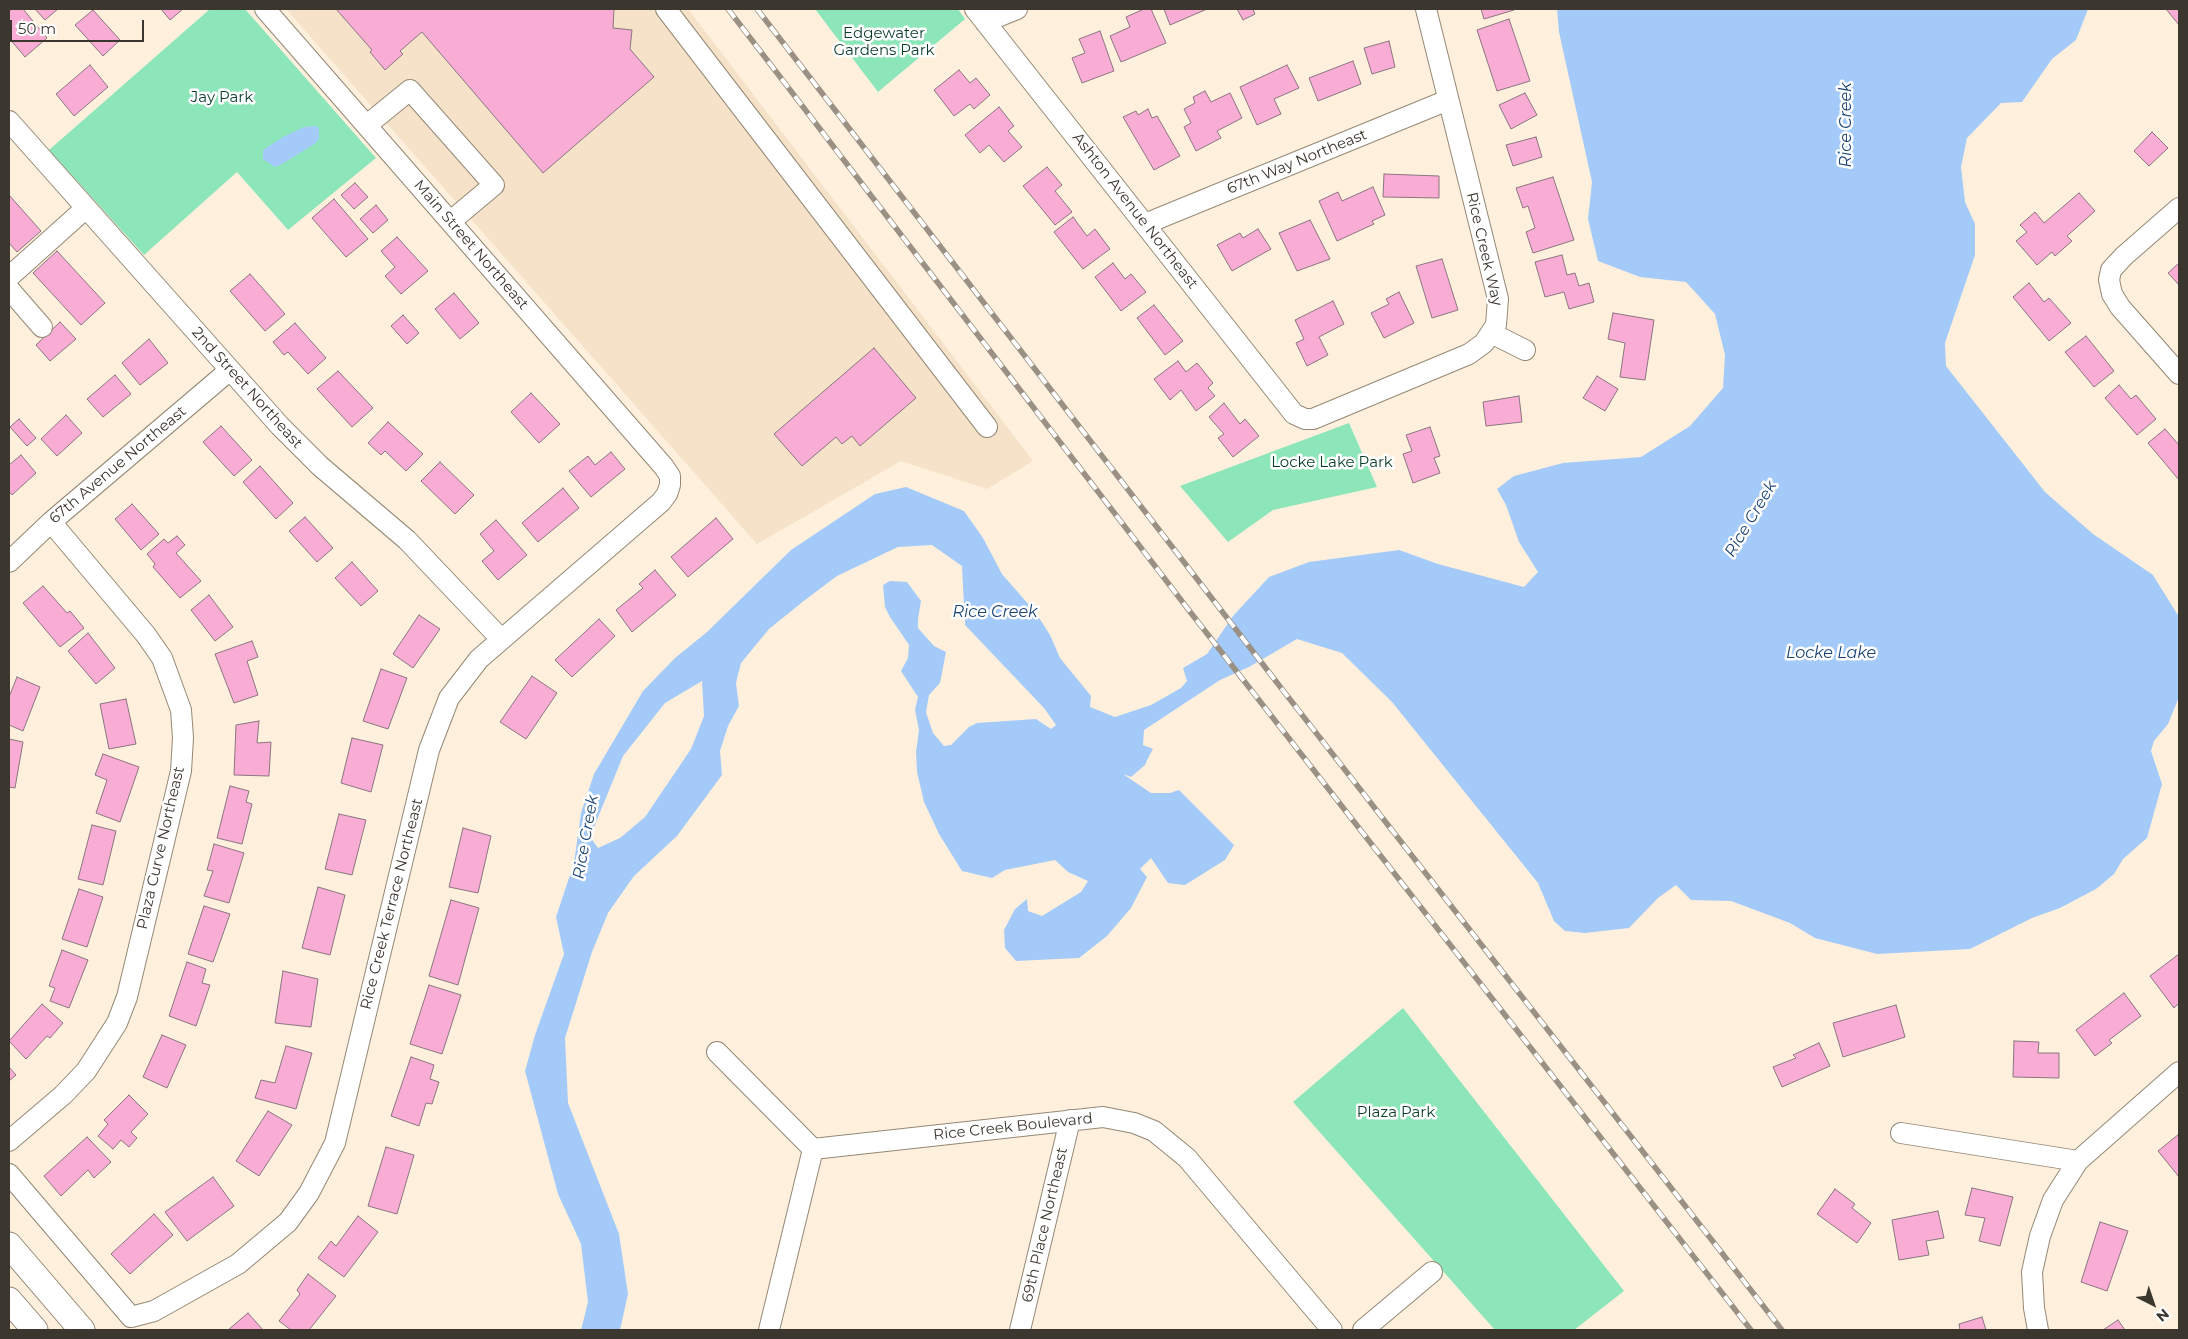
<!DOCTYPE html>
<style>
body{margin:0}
#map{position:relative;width:2188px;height:1339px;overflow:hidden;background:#fef0dc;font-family:Montserrat,sans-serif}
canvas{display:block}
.frame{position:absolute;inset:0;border:10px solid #3b362e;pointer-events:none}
.north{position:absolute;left:2128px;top:1279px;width:50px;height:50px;-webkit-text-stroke:4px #fff;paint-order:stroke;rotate:139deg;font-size:14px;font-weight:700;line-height:20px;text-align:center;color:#3b362e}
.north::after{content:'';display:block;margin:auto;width:18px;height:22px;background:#3b362e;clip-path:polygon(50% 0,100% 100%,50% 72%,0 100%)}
.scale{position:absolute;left:10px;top:20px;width:134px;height:22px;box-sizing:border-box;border:2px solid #3b362e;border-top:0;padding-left:6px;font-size:15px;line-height:18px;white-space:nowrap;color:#3b362e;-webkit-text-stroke:4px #fff;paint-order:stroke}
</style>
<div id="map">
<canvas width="2188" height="1339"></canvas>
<div class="frame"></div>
<div class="north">N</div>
<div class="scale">50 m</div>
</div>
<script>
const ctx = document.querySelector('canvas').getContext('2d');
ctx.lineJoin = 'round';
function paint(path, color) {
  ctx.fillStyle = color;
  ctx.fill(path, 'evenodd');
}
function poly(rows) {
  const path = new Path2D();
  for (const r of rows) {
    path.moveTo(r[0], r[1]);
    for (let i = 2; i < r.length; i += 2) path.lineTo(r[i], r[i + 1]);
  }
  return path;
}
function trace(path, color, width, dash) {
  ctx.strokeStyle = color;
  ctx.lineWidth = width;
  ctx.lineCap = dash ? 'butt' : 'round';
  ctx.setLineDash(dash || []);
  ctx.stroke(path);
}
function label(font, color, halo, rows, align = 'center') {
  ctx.font = font + ' Montserrat,sans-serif';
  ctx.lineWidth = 5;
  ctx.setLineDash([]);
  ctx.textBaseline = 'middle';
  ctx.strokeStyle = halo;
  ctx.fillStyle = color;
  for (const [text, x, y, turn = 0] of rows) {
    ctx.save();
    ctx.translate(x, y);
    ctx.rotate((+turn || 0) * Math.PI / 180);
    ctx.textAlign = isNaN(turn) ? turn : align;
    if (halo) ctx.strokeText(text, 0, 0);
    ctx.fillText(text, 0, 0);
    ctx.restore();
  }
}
paint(poly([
 [286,9,688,9,1033,461,987,489,901,461,757,544]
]), '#f5e2c9');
paint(poly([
 [210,9,245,9,376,158,288,230,237,172,144,255,49,150],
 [815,9,958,9,965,19,878,92],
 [1349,423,1377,487,1273,510,1228,542,1180,486],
 [1403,1008,1624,1291,1574,1330,1495,1330,1293,1102]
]), '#8ce6b9');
paint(poly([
 [1557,9,2088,9,2076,40,2052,59,2022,102,2001,103,1967,138,1961,167,1965,202,1975,224,1975,255,1945,343,1946,366,2045,492,2093,534,2153,575,2179,617,2179,697,2168,724,2154,741,2151,751,2162,784,2147,838,2123,859,2114,874,2096,889,2060,908,2032,918,1970,949,1877,954,1815,938,1790,923,1731,901,1691,900,1676,885,1658,898,1629,928,1585,933,1565,931,1554,921,1538,883,1392,702,1342,653,1297,639,1249,667,1220,680,1144,730,1143,745,1153,749,1149,756,1145,765,1131,777,1123,774,1151,793,1170,793,1179,790,1234,845,1225,860,1185,885,1168,883,1151,858,1140,869,1147,877,1131,908,1107,936,1079,958,1016,961,1005,948,1004,930,1015,909,1027,899,1028,911,1042,916,1081,892,1088,881,1068,872,1055,860,1005,870,992,878,962,871,939,834,924,802,917,772,916,752,919,730,915,710,918,697,901,671,908,658,909,645,890,617,885,607,883,585,890,581,907,582,921,601,918,619,918,628,934,646,946,652,940,683,929,695,926,712,933,733,944,746,951,745,969,727,977,723,1036,719,1051,729,1056,725,1044,708,965,625,962,566,932,545,898,547,837,576,805,600,769,629,741,663,736,683,739,706,728,726,720,751,722,775,677,836,634,876,608,913,592,952,565,1038,568,1103,619,1234,628,1294,620,1330,581,1330,588,1302,581,1244,558,1194,525,1071,535,1035,564,954,556,917,574,863,581,813,594,774,643,691,675,658,707,632,791,550,875,494,906,487,964,511,983,538,1002,574,1036,613,1050,635,1060,658,1091,696,1090,707,1115,717,1151,705,1181,688,1187,681,1183,668,1207,654,1233,616,1269,577,1309,562,1399,550,1438,564,1524,587,1538,572,1519,542,1506,505,1497,489,1514,476,1563,463,1641,457,1690,426,1723,388,1725,355,1715,314,1686,282,1640,277,1598,261,1588,219,1592,182,1559,32],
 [702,681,704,716,691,749,645,817,620,838,598,848,590,837,623,756,665,703],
 [316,126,319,129,319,139,316,143,282,164,275,167,263,159,263,150,283,137,304,127]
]), '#a4caf9');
const building = poly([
 [12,9,23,9,47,38,25,57,9,38,9,11,12,9],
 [35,9,58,9,45,20,35,9],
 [161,9,183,9,170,20,161,9],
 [336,9,614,9,613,28,632,30,630,49,654,77,543,173,422,32,400,51,403,54,385,70,370,52,372,50,336,9],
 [1144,9,1151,9,1166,43,1121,62,1110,36,1130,27,1126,17,1144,9],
 [1164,9,1207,9,1170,25,1164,9],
 [1237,9,1253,9,1255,14,1243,20,1237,9],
 [1481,9,1513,9,1514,10,1484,19,1481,9],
 [2166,9,2179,9,2179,25,2166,9],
 [93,10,120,40,103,56,75,25,93,10],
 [1509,19,1530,81,1497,91,1477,30,1509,19],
 [1100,31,1114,71,1082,83,1072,58,1085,53,1079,39,1100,31],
 [1389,41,1395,67,1372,74,1364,48,1389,41],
 [1353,61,1361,84,1318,101,1309,78,1353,61],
 [90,65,108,87,74,116,56,94,90,65],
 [1287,65,1299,88,1274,99,1281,114,1257,125,1240,87,1287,65],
 [959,70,970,83,976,78,990,95,974,109,970,104,954,116,934,90,959,70],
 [1205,91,1211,102,1230,93,1242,118,1217,131,1221,138,1196,151,1184,127,1191,123,1184,109,1195,103,1193,97,1205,91],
 [1525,93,1537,115,1511,129,1499,105,1525,93],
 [999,107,1014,126,1008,131,1022,147,1004,162,989,145,980,153,965,135,999,107],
 [1148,109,1152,118,1157,116,1180,156,1154,170,1123,117,1136,111,1138,115,1148,109],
 [2152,132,2168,148,2149,166,2134,151,2152,132],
 [1536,137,1542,157,1513,166,1506,145,1536,137],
 [1047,167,1062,185,1055,191,1072,212,1055,225,1023,186,1047,167],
 [1384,174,1439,176,1439,198,1383,197,1384,174],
 [1553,177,1574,240,1533,253,1526,232,1535,228,1528,206,1523,208,1516,188,1553,177],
 [355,183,368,197,354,209,341,195,355,183],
 [1373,187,1385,215,1372,221,1374,224,1337,241,1319,201,1338,192,1342,201,1373,187],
 [2079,193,2095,211,2067,236,2072,241,2055,256,2052,252,2037,265,2016,241,2027,232,2020,225,2035,212,2044,223,2079,193],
 [9,195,41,231,17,252,9,243,9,195],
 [334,199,368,239,346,257,312,218,334,199],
 [376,205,388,220,373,233,360,219,376,205],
 [1073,217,1087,236,1095,229,1110,249,1083,269,1054,232,1073,217],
 [1310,220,1330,259,1297,271,1279,233,1310,220],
 [1258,229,1271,249,1232,271,1217,245,1240,233,1243,238,1258,229],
 [397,237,428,271,401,294,385,276,395,267,381,251,397,237],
 [57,251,105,303,81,325,33,273,57,251],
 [1562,255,1567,275,1575,273,1579,286,1589,283,1594,302,1569,309,1564,292,1545,297,1535,262,1562,255],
 [1442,259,1458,310,1432,318,1416,266,1442,259],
 [1113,263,1125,279,1131,274,1146,292,1121,311,1095,277,1113,263],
 [2179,263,2179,285,2168,273,2179,263],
 [250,274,285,314,265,331,230,291,250,274],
 [2029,283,2044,302,2049,298,2071,323,2049,341,2013,297,2029,283],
 [1399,292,1414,323,1384,338,1371,313,1389,304,1386,299,1399,292],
 [454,293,479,323,460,339,435,309,454,293],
 [1333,301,1344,324,1319,337,1328,355,1307,366,1296,343,1304,339,1295,320,1333,301],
 [1154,305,1183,341,1165,355,1137,318,1154,305],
 [1613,313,1654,320,1645,380,1620,377,1625,343,1608,339,1613,313],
 [403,315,419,333,407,344,391,326,403,315],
 [60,322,76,339,50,361,36,345,60,322],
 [295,323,326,358,308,374,288,352,284,355,273,342,295,323],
 [2086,336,2114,371,2094,387,2065,352,2086,336],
 [149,339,168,363,140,385,122,363,149,339],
 [874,348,916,398,860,446,852,436,842,444,836,437,802,466,774,434,874,348],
 [1178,361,1186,372,1197,363,1213,383,1208,388,1215,396,1196,411,1181,390,1170,400,1154,379,1178,361],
 [338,371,373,408,352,427,317,389,338,371],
 [115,375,131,394,103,417,87,399,115,375],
 [1597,376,1618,389,1605,411,1583,398,1597,376],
 [2119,385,2131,399,2136,395,2156,419,2137,435,2105,398,2119,385],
 [531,393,560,424,539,443,511,412,531,393],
 [1519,396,1522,422,1486,426,1483,402,1519,396],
 [1224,403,1240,424,1245,419,1259,436,1233,457,1218,438,1224,434,1209,417,1224,403],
 [66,415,82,433,57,456,41,439,66,415],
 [19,419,36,438,27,446,10,427,19,419],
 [388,422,423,454,406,471,385,451,381,455,368,443,388,422],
 [221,426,252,460,234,476,203,442,221,426],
 [1430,427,1440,456,1434,458,1440,473,1413,483,1403,454,1412,451,1406,435,1430,427],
 [2165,429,2179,445,2179,480,2148,443,2165,429],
 [611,452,625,469,591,497,569,471,588,456,595,465,611,452],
 [21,455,36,473,12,495,9,491,9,465,21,455],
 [440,462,474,495,455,514,421,481,440,462],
 [260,466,293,503,276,519,243,482,260,466],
 [563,488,579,508,538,542,522,523,563,488],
 [132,504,159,534,141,550,115,519,132,504],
 [305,517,333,548,317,562,289,531,305,517],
 [716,518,733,539,688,577,671,557,716,518],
 [496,520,527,555,498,580,482,561,494,551,480,534,496,520],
 [177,536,185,545,176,553,201,581,180,598,153,567,155,564,147,554,164,539,168,543,177,536],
 [352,562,378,591,361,606,335,578,352,562],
 [655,570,676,595,632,632,616,610,643,588,639,584,655,570],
 [43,586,67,613,70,611,84,628,60,647,23,603,43,586],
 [209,595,233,627,215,641,191,610,209,595],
 [419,615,440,629,413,668,393,654,419,615],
 [599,619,615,636,572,677,555,660,599,619],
 [88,633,115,668,96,684,68,651,88,633],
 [252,641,258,657,247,661,258,695,234,703,215,654,252,641],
 [381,669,407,678,388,729,363,721,381,669],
 [532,676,557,693,526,739,500,722,532,676],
 [17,677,40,687,23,731,9,725,9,697,17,677],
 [126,699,136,744,109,749,100,704,126,699],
 [259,721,257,743,271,742,269,776,234,775,236,725,259,721],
 [352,738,383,745,371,792,341,783,352,738],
 [9,739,23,742,15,788,9,787,9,739],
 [103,754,139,767,120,822,96,813,107,780,95,775,103,754],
 [230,786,249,791,246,802,252,804,242,844,217,838,230,786],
 [339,814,366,820,352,875,325,869,339,814],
 [92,825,116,831,103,885,78,879,92,825],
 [463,828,491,836,478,893,449,887,463,828],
 [214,844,244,853,229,903,204,896,213,871,207,870,214,844],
 [318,887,345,895,330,955,302,948,318,887],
 [79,889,103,897,87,947,62,939,79,889],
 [451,900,479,908,458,985,429,976,451,900],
 [204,906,230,914,213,962,188,954,204,906],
 [62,950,88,960,69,1008,50,1001,55,988,49,986,62,950],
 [2179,954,2179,1003,2174,1008,2150,976,2179,954],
 [187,962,206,969,202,983,210,985,196,1026,169,1016,187,962],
 [283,971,318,979,311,1027,275,1023,283,971],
 [429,985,461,995,442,1054,410,1044,429,985],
 [2124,993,2141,1016,2109,1040,2112,1043,2095,1056,2076,1030,2124,993],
 [42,1004,63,1023,50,1038,47,1036,26,1059,9,1041,42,1004],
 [1896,1005,1905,1037,1843,1057,1833,1023,1896,1005],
 [162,1035,186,1045,167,1088,143,1077,162,1035],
 [2014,1041,2039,1042,2038,1053,2059,1053,2059,1078,2013,1077,2014,1041],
 [1819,1043,1830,1066,1782,1087,1773,1067,1796,1058,1793,1055,1819,1043],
 [286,1046,312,1053,296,1109,255,1098,261,1080,275,1083,286,1046],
 [411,1057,434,1065,430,1079,439,1082,432,1104,426,1103,419,1126,391,1116,411,1057],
 [9,1067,16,1075,9,1081,9,1067],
 [129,1095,148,1114,131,1132,137,1138,129,1147,121,1140,113,1149,98,1136,108,1124,104,1120,129,1095],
 [268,1111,292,1125,259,1176,236,1161,268,1111],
 [2179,1134,2179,1177,2158,1151,2179,1134],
 [87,1137,111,1162,94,1178,88,1170,61,1196,44,1176,87,1137],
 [386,1147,414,1155,397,1214,368,1206,386,1147],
 [213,1177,234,1206,187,1241,165,1212,213,1177],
 [1972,1188,2013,1197,2000,1246,1979,1241,1985,1218,1965,1215,1972,1188],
 [1835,1189,1855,1204,1852,1208,1871,1223,1857,1243,1817,1214,1835,1189],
 [1938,1211,1944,1238,1926,1241,1929,1255,1899,1260,1892,1220,1938,1211],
 [154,1214,173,1235,130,1274,111,1254,154,1214],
 [358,1216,378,1232,344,1277,318,1258,331,1241,336,1246,358,1216],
 [2100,1222,2128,1231,2107,1291,2081,1282,2100,1222],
 [308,1274,336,1296,309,1330,291,1330,279,1321,300,1294,297,1290,308,1274],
 [248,1313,263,1330,228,1330,248,1313],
 [1982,1317,1986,1330,1960,1330,1959,1324,1982,1317],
 [2118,1320,2125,1330,2103,1330,2118,1320]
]);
paint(building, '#f9acd4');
trace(building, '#8a7580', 1);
const minor = poly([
 [666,9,987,427],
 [975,9,1294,414,1305,419,1313,419,1469,354,1484,343,1496,325,1498,299,1426,9],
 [985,22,1017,9],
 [9,121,280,426,320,466,407,540,501,639],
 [367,125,410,90,494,185,451,221],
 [2179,208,2124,256,2111,270,2109,280,2112,294,2120,307,2179,374],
 [1145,224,1448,100],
 [9,277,86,208],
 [9,289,42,327],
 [1493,334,1525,350],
 [9,562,51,522,230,370],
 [717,1052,813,1149],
 [1901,1133,2078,1161],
 [9,1141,63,1095,86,1071,117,1023,127,997,181,771,183,738,181,710,162,658,146,635,51,522],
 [9,1174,131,1317,154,1311,238,1264,288,1222,309,1193,335,1143,429,750,449,698,479,659,661,502,667,494,670,485,670,476,664,467,265,9],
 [769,1330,813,1149,1103,1117,1134,1123,1154,1131,1187,1158,1332,1330],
 [1020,1330,1070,1120],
 [1363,1330,1432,1272],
 [2038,1330,2034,1308,2032,1272,2040,1236,2053,1200,2078,1161,2179,1072]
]);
const major = poly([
 [9,1245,82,1330],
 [9,1300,35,1330]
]);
trace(minor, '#948875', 22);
trace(major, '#948875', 27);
trace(minor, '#fff', 20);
trace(major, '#fff', 25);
const rail = poly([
 [728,9,1191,613,1751,1330],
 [757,9,1285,693,1782,1330]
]);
trace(rail, '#9a9083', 5.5);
trace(rail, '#fff', 4, [11]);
label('15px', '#0a3d28', '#fff', [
 ["Edgewater",884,34],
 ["Gardens Park",884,51],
 ["Jay Park",222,98],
 ["Locke Lake Park",1332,463],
 ["Plaza Park",1396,1113]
]);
label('15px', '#3b362e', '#fff', [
 ["67th Way Northeast",1297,162,-22],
 ["Ashton Avenue Northeast",1135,211,52],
 ["Main Street Northeast",471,245,49],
 ["Rice Creek Way",1484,249,77],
 ["2nd Street Northeast",247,388,48],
 ["67th Avenue Northeast",118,465,-40],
 ["Plaza Curve Northeast",161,848,-77],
 ["Rice Creek Terrace Northeast",392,904,-76],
 ["Rice Creek Boulevard",1013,1127,-6],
 ["69th Place Northeast",1045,1225,-77]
]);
label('italic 16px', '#184374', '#fff', [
 ["Rice Creek",1846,125,-90],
 ["Rice Creek",1751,519,-59],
 ["Rice Creek",995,612],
 ["Locke Lake",1831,653],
 ["Rice Creek",586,837,-80]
]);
</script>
